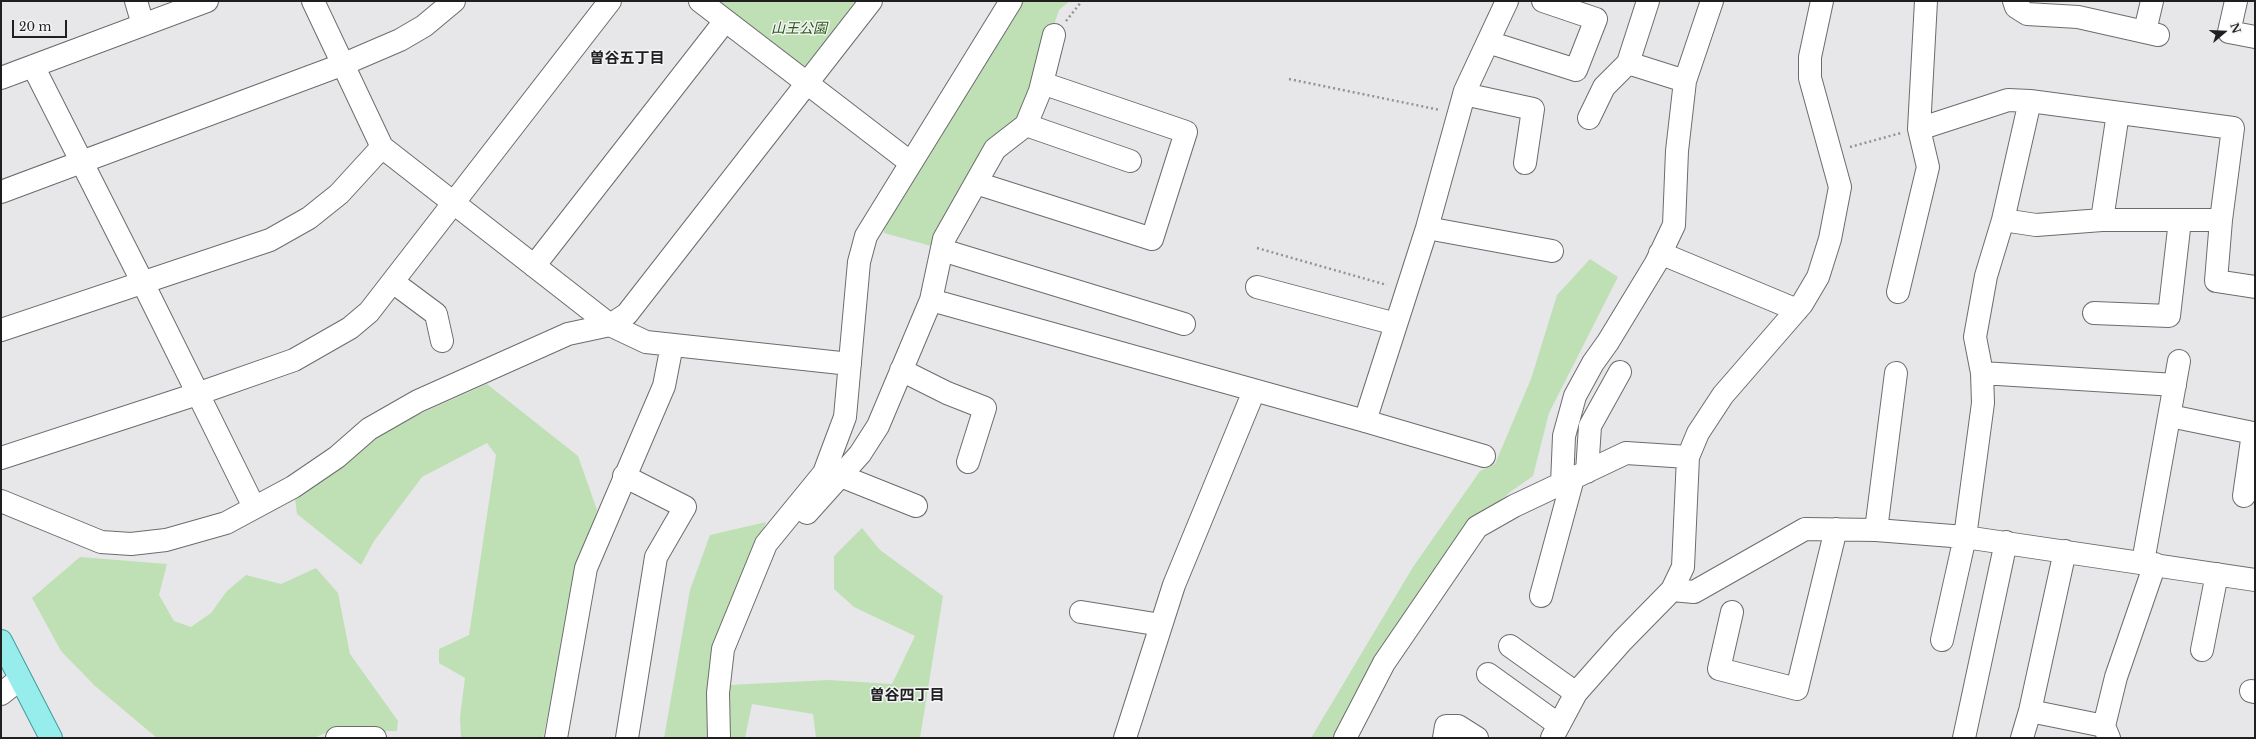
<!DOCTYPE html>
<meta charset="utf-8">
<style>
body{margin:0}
#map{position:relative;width:2256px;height:739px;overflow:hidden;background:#e7e7ea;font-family:"Libre Baskerville",serif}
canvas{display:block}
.frame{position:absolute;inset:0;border:2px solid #1f1f20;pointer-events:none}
.north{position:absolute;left:2204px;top:12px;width:40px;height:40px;-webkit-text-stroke:3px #f4f4f7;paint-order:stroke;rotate:71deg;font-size:11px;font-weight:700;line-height:16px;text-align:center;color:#1f1f20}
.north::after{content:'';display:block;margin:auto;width:14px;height:18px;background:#1f1f20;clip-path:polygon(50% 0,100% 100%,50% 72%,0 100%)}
.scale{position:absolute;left:12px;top:20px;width:55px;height:18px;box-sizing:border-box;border:2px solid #1f1f20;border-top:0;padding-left:5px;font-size:12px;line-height:14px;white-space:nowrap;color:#1f1f20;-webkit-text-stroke:3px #f4f4f7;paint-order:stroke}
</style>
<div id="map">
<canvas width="2256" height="739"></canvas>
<div class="frame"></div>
<div class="north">N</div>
<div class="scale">20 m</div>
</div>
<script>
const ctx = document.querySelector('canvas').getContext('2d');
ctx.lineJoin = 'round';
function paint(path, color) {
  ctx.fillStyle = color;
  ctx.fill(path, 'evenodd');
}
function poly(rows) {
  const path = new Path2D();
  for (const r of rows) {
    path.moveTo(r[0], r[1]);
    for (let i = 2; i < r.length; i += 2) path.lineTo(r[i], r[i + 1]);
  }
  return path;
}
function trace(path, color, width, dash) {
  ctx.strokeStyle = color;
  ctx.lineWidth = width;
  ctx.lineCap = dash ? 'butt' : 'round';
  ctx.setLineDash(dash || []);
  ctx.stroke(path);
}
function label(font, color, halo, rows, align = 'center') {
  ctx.font = font + ' "Libre Baskerville","Noto Sans JP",serif';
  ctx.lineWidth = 3;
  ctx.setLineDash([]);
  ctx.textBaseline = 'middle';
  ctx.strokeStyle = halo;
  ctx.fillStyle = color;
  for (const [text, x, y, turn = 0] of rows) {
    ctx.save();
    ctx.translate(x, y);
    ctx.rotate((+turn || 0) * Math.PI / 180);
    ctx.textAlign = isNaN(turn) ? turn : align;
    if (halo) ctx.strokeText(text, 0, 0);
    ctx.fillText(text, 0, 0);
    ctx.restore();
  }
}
paint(poly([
 [713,1,856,1,804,70],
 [1023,1,1070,1,1059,10,1022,120,985,151,931,246,884,233,883,219],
 [1590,259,1618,277,1549,413,1533,476,1510,492,1464,533,1336,738,1311,738,1413,567,1480,471,1495,464,1531,379,1557,295],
 [487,384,578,456,597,510,571,604,543,738,461,738,460,717,465,678,439,663,439,649,469,635,496,455,487,443,422,477,374,541,361,565,297,514,295,499,386,429],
 [766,522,727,625,709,686,829,680,892,684,915,636,854,607,834,589,834,556,862,528,880,550,943,596,920,738,816,738,813,714,752,704,745,738,664,738,690,590,710,535],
 [80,557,167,564,159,595,174,621,191,627,211,613,227,591,246,575,281,584,316,568,338,593,350,654,398,721,397,731,331,731,313,738,157,738,95,686,61,651,32,598]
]), '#bee0b4');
const minor = poly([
 [136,1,143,25],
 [313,1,382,147,610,325,646,342,850,364],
 [700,1,911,163],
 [2014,1,2016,7,2027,14,2078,17,2158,35],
 [2236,1,2229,32,2255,37],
 [2145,31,2152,1],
 [1488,42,1576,70,1596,19,1543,1],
 [1628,63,1685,81],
 [33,66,143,283,254,507],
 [1,78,207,1],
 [1464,94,1533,109,1525,163],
 [1589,118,1604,87,1628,63,1648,1],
 [1026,125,1130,161],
 [1919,129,2008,100,2030,101,2233,128,2221,220,2102,220,2036,225,2003,220],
 [976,183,1152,239,1186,132,1042,83],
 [1,192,344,64,400,40,424,26,454,1],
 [2102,220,2118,113],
 [2221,220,2216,281,2255,287],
 [1427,228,1552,251],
 [942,250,1184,324],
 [1660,253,1797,310],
 [534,266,725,21],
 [393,282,436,314,442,341],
 [1257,287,1396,324],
 [1898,292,1928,167,1919,129,1926,1],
 [931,300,1365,421,1484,456],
 [2094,313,2169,316,2180,220],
 [1,330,270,240,309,218,339,194,382,147],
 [901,370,947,393,985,408,968,462],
 [1982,373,2175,385],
 [2170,416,2253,433,2244,496],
 [1365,421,1427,228,1465,91,1507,1],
 [1,458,197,394,294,360,350,328,369,312,610,1],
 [1587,472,1590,426,1620,372],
 [624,476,685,507,656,557,627,738],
 [841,476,916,506],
 [1562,484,1564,436,1575,396,1593,363,1608,342,1656,263,1674,225,1677,151,1685,81,1712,1],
 [1,501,101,542,131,544,166,540,226,523,293,487,337,457,369,429,418,401,568,334,610,325,627,314,871,1],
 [807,513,860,454,878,426,931,300,944,239,995,149,1026,125,1040,91,1054,35],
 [1876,530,1896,373],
 [2065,551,2030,711,2104,726,2109,738],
 [2143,562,2179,361],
 [1672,590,1694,592,1805,529,1876,530,1965,537,2255,580],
 [1541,596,1573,478],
 [1081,612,1161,625],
 [1732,612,1719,669,1797,689,1836,529],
 [1942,640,1965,537,1983,403,1982,373,1975,337,1986,276,2003,220,2030,101],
 [1510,646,1576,693],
 [2202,650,2217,574],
 [1488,674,1559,725],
 [2251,691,2255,692],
 [1,694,20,679],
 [2104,726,2116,677,2155,564],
 [337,738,375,738],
 [556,738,586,568,664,386,672,345],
 [719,738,718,693,723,649,766,544,824,473,845,417,859,262,866,236,1011,1],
 [1125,738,1174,585,1254,391],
 [1345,738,1384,663,1477,527,1514,506,1626,453,1688,457],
 [1444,738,1446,726,1458,726,1477,738],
 [1552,738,1576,693,1622,641,1672,590,1683,567,1688,457,1698,433,1723,395,1802,304,1818,277,1830,239,1840,187,1810,78,1810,57,1822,1],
 [1964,738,2006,542],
 [2022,738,2030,711]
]);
const major = poly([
 [1,641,51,738]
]);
trace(minor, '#6c6c6e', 24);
trace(major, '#409c9c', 24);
trace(poly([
 [1066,21,1082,1],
 [1289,79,1440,110],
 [1850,147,1901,133],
 [1257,248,1387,285]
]), '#939395', 2.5, [2, 3]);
trace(minor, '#fff', 22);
trace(major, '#97ecec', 22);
label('italic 14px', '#24590e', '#f4f4f7', [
 ["山王公園",799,29]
]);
label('bold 15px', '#1f1f20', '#f4f4f7', [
 ["曽谷五丁目",627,59],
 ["曽谷四丁目",907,696]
]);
</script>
